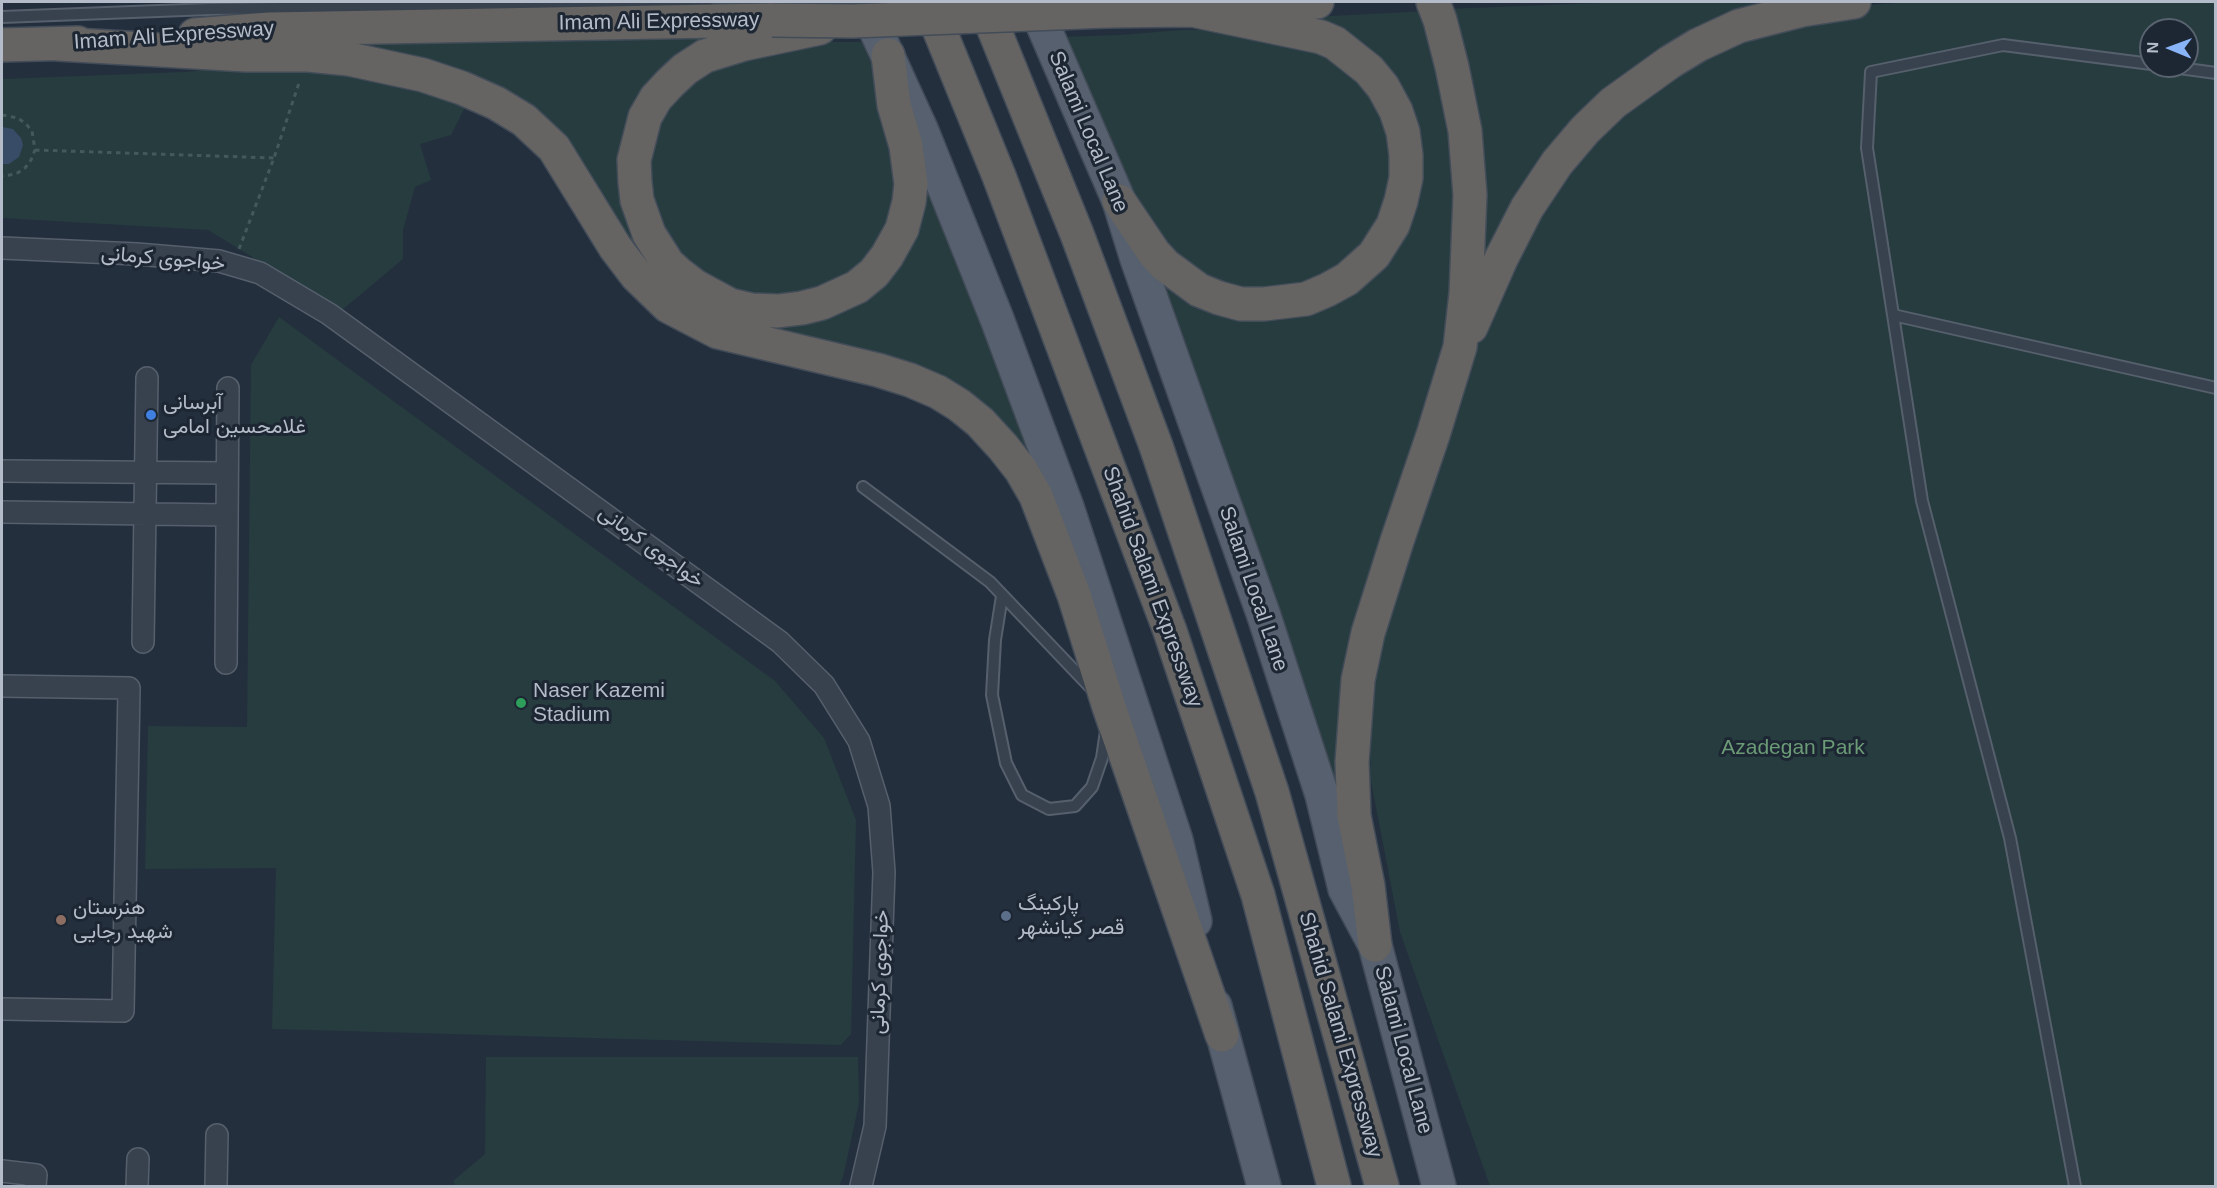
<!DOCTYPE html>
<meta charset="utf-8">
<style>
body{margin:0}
#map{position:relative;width:2217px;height:1188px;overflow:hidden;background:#242f3e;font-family:Arial,sans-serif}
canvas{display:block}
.frame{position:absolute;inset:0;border:3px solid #b4bcc9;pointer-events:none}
.north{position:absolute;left:2139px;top:18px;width:60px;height:60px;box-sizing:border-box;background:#1d2633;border:2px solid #59626f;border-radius:50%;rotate:271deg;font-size:16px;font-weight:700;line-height:24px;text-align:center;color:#b4bcc9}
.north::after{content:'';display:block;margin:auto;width:21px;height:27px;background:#8ab4f8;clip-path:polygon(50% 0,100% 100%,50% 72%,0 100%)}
</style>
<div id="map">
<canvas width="2217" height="1188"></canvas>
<div class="frame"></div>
<div class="north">N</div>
</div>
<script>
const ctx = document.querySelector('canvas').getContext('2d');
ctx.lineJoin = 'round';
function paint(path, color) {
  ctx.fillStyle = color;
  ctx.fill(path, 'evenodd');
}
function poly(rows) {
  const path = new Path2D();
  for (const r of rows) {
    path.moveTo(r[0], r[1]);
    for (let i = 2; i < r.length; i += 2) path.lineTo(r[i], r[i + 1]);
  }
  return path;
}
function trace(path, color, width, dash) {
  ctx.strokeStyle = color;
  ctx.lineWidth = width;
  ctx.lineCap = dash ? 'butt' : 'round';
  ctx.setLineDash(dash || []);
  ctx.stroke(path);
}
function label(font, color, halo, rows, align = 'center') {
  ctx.font = font + ' Arial,Vazirmatn,sans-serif';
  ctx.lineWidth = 6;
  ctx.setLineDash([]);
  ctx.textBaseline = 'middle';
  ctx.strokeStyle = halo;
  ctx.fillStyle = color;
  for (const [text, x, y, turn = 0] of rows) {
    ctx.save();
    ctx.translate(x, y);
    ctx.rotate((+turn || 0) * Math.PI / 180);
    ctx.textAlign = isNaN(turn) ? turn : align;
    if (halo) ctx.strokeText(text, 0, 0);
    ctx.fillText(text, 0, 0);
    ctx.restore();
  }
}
paint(poly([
 [1627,2,1828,2,1622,92,1485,282,1445,9],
 [1912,2,2215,2,2215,1186,1490,1186,1400,932,1370,776,1373,694,1382,644,1396,591,1490,300,1543,191,1678,62,1852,6],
 [2151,30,2187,30,2187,66,2151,66],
 [1427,11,1457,157,1452,320,1365,607,1351,873,1146,254,1191,293,1353,285,1413,134,1293,18],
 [1180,30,1217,30,1331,49,1395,123,1390,217,1316,288,1224,293,1146,231,1058,37,1120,35],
 [732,34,642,107,643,237,757,317,893,261,900,105,1042,479,1007,434,779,337,654,274,547,125,272,44,423,44],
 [817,42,862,42,874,71,897,132,893,232,840,289,738,300,661,242,644,141,696,70],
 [301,64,468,101,451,135,420,144,431,180,415,187,403,230,403,259,341,311,208,230,2,218,2,79,185,72,248,65],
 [279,317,775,681,824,738,856,820,851,1034,841,1045,272,1029,276,868,145,869,148,726,247,727,251,365],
 [486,1057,858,1057,859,1103,843,1177,839,1186,456,1186,453,1181,485,1154]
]), '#263c3f');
paint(poly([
 [2,127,13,129,21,138,23,145,19,157,9,164,2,164]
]), '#394c67');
const service = poly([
 [2,17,210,9,707,2],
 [2164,66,2216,73],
 [1893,315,2216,388],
 [863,487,990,582,1092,689],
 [1002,596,995,640,992,695,1006,763,1022,795,1049,809,1075,806,1092,787,1102,758,1106,731],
 [2075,1186,2010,838,1922,501,1867,148,1871,72,2003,45,2151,64]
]);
const minor = poly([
 [2,248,137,254,219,261,260,273,329,314,710,591,780,642,824,685,859,741,879,806,884,872,875,1126,861,1186],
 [2,471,227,473],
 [2,512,227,515],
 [143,642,147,378],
 [226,663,228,388],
 [2,686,129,688,123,1011,2,1009],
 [2,1171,36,1175,35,1186],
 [137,1186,138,1159],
 [216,1186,217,1135]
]);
const primary = poly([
 [863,2,921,129,997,319,1067,507,1176,840,1195,921],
 [1033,2,1119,201,1137,259,1264,616,1322,795,1345,889,1375,945,1439,1186],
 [1215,1006,1264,1186]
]);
const trunk = poly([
 [928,2,999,176,1170,631,1258,895,1334,1186],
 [983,2,1077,234,1156,446,1272,792,1382,1186],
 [1107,11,1192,10,1317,2],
 [820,28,744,44,705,56,685,69,670,83,656,98,645,117,634,160,635,182,637,200,649,234,668,264,678,273,695,286,730,305,752,310,778,311,802,308,822,303,857,287,874,273,887,256,902,229,909,202,911,184,906,146,894,105,888,55],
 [195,35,269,29,772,20],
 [58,44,246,55,308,55,349,59,423,75,462,88,496,103,524,120,554,148,615,247,637,276,668,306,718,332,878,370,910,380,938,392,959,405,980,422,1003,447,1021,470,1036,496,1074,595,1109,707,1222,1035],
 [2,45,78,43],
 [1119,201,1154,253,1165,265,1199,290,1219,298,1241,304,1264,304,1306,299,1327,290,1347,279,1374,255,1393,225,1401,201,1406,178,1406,155,1403,132,1396,111,1383,87,1369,70,1335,43,1321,37,1192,10],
 [1471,327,1501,259,1527,208,1557,163,1585,130,1613,103,1670,62,1698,45,1739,26,1802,10,1854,2],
 [1375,945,1368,886,1354,816,1352,762,1358,680,1368,633,1397,541,1433,435,1460,347,1466,293,1470,195,1465,131,1452,67,1440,20,1433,2]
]);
trace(service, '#565f6c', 14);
trace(minor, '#565f6c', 24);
trace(primary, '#414a57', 36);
trace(trunk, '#434c59', 36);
trace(poly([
 [2,115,18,118,26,124,32,131,35,150,31,160,25,168,16,174,2,176],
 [35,150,274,158],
 [239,249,274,158,300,80]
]), '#44595c', 3, [4.5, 4.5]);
trace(service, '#38414e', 10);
trace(minor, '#38414e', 21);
trace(primary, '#56606e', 33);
trace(trunk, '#656462', 33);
const trunkBridge = poly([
 [772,20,853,21,1107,11]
]);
trace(trunkBridge, '#434c59', 36, []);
trace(trunkBridge, '#656462', 33);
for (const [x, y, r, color] of [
 [151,415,6,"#3f7fe0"],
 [521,703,6,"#2e9e5b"],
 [1006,916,6,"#5c6f8a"],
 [61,920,6,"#8d6e63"]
]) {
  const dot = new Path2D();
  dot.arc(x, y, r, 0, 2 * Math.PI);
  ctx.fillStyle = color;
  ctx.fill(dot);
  trace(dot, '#1d2633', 2);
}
label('21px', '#b4bcc9', '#1d2633', [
 ["Imam Ali Expressway",659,22,-1],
 ["Imam Ali Expressway",174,36,-4],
 ["Salami Local Lane",1088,132,67],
 ["خواجوی کرمانی",163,259,5],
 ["خواجوی کرمانی",651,547,36],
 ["Shahid Salami Expressway",1152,587,70],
 ["Salami Local Lane",1253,589,71],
 ["خواجوی کرمانی",880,972,-88],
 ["Shahid Salami Expressway",1340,1035,74],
 ["Salami Local Lane",1403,1050,75]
]);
label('21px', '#b4bcc9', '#1d2633', [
 ["آبرسانی",163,403],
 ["غلامحسین امامی",163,427],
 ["Naser Kazemi",533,691],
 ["Stadium",533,715],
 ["پارکینگ",1018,904],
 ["قصر کیانشهر",1018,928],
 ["هنرستان",73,908],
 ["شهید رجایی",73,932]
], 'left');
label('21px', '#6b9a76', '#1d2633', [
 ["Azadegan Park",1793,748]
]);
</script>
